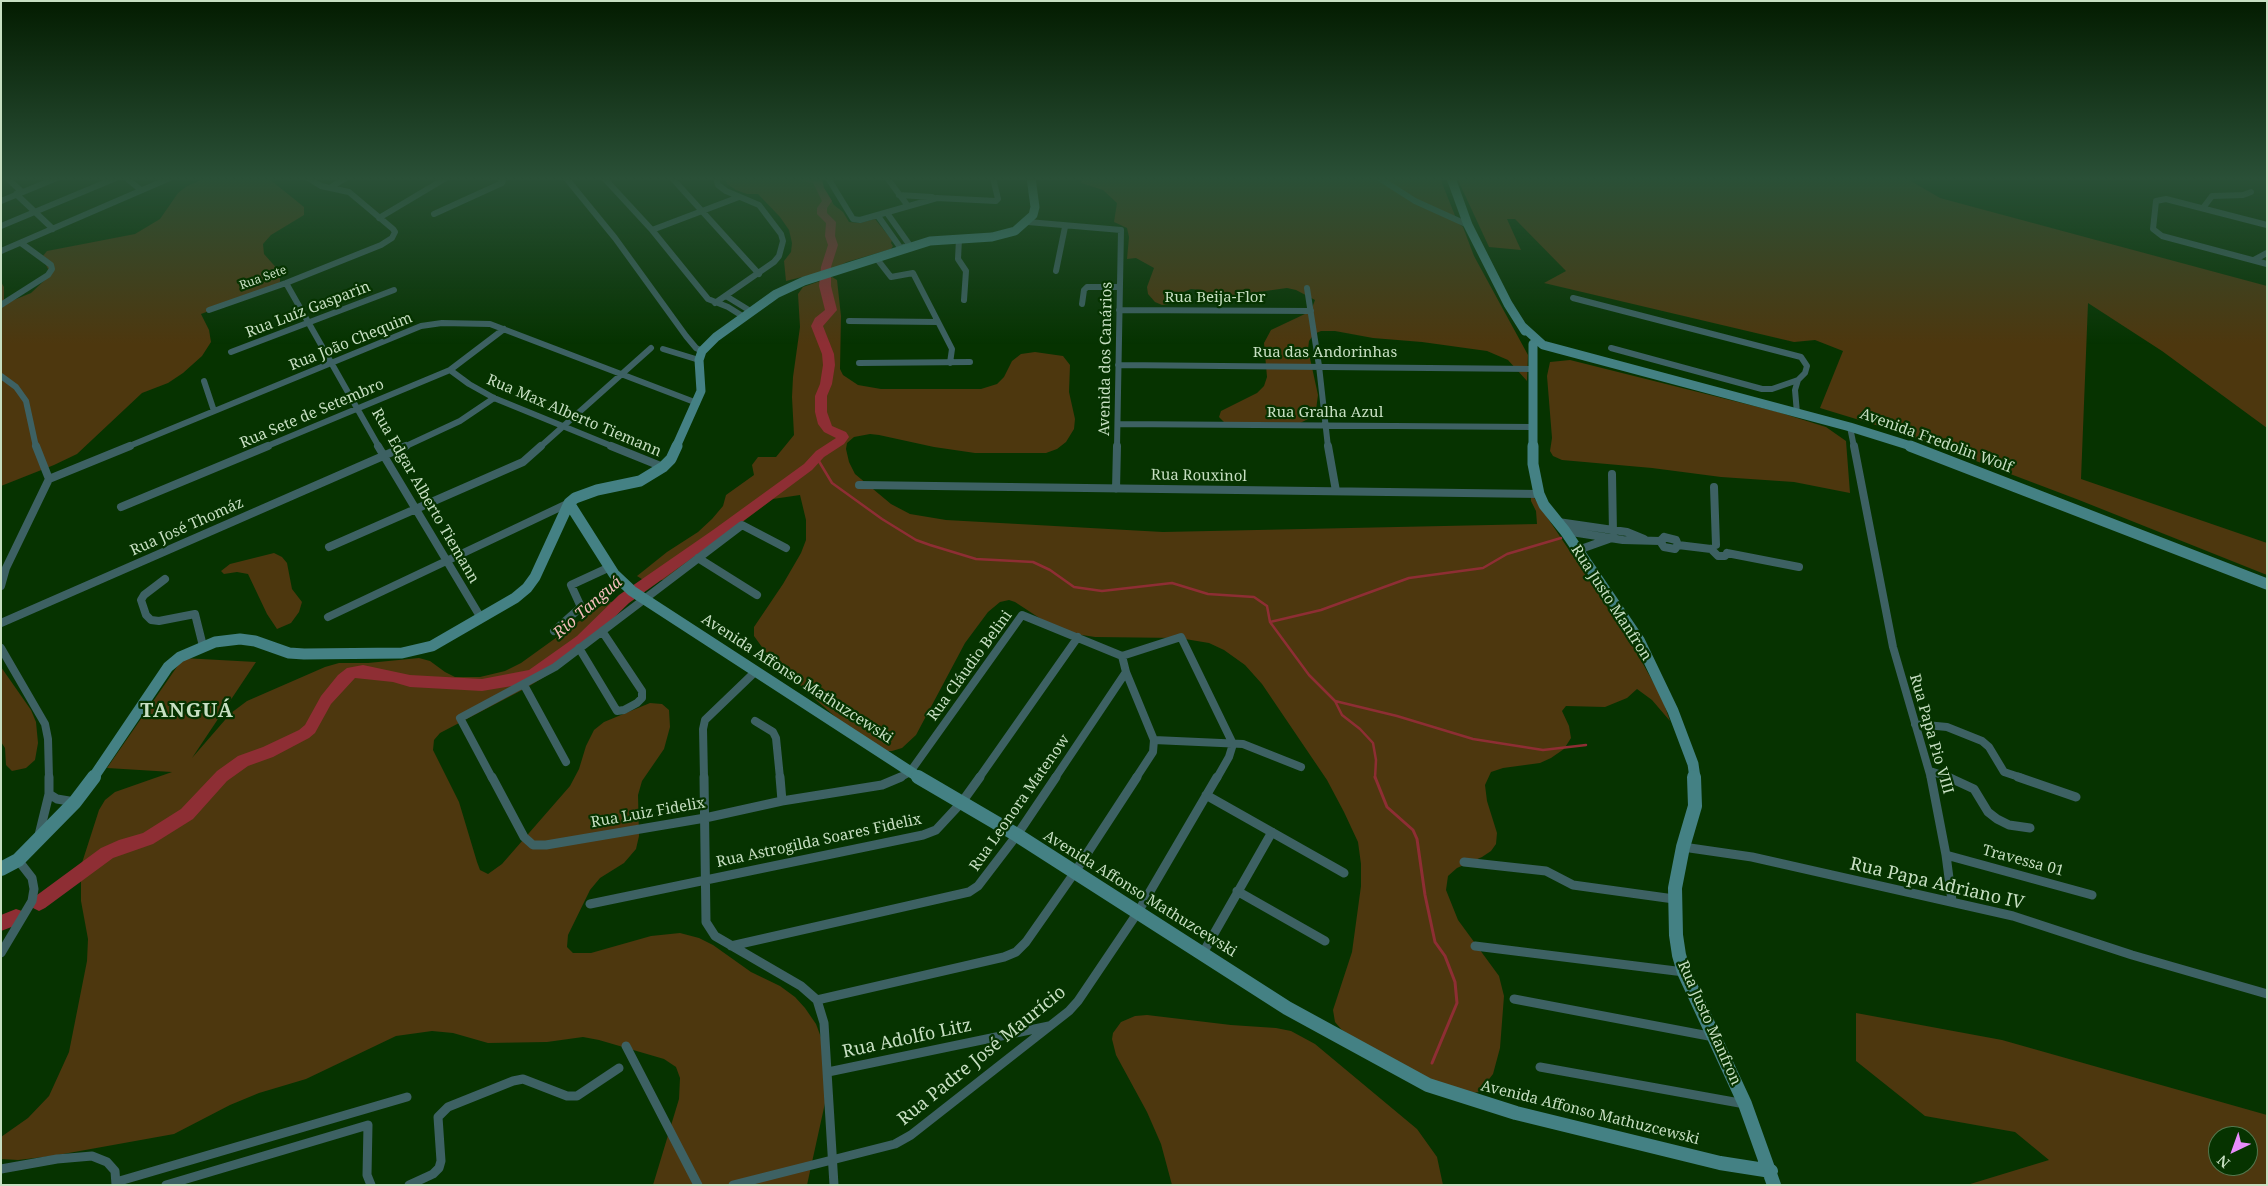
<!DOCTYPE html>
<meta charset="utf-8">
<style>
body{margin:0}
#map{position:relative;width:2268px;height:1186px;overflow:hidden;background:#063300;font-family:"Noto Serif",serif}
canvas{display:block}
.frame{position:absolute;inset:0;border:2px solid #c7dfc2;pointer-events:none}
.north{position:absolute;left:2208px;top:1126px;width:50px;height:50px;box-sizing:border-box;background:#063300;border:1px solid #53784e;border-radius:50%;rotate:222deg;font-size:14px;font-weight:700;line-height:20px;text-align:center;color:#c7dfc2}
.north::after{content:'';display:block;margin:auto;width:18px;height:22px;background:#e98dfd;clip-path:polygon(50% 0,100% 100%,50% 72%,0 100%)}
</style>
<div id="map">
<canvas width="2268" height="1186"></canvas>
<div class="frame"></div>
<div class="north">N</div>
</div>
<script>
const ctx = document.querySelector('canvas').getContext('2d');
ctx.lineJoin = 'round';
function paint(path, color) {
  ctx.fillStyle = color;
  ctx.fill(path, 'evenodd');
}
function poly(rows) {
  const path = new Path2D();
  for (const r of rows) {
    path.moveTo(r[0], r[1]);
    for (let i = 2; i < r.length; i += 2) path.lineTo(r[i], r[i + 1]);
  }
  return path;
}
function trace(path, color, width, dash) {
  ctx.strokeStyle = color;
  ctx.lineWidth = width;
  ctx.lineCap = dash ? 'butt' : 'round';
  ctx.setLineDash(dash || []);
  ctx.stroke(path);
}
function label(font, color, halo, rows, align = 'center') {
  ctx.font = font + ' "Noto Serif",serif';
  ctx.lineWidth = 4.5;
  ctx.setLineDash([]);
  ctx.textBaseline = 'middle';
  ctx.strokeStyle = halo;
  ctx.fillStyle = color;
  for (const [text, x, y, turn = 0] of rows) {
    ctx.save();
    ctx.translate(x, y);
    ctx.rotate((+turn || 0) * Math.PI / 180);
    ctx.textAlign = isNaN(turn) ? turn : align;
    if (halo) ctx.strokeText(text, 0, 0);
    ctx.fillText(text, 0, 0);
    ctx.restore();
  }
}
paint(poly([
 [206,178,268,178,304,207,304,215,271,235,263,244,264,254,280,272,280,282,273,287,201,314,209,330,211,342,202,356,183,373,168,383,142,393,77,454,54,465,1,486,1,282,4,287,4,304,31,293,48,277,48,269,42,257,47,251,135,234,160,219,178,193,187,186],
 [725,178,814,178,826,191,834,205,843,212,849,222,860,223,875,219,892,240,891,243,893,246,891,249,847,262,830,270,786,281,784,261,791,252,792,243,789,230,780,217,758,194,747,194,736,190,727,184],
 [1082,178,1440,178,1458,223,1463,227,1474,256,1528,355,1527,381,1508,360,1487,351,1422,342,1373,338,1335,331,1321,331,1314,334,1309,341,1308,349,1318,395,1316,410,1312,417,1300,423,1224,422,1219,417,1221,411,1257,393,1264,386,1267,377,1264,343,1271,330,1307,313,1312,308,1315,300,1296,290,1287,288,1215,298,1203,290,1191,289,1181,293,1170,304,1162,305,1155,302,1148,294,1147,287,1154,268,1136,258,1127,259,1129,237,1127,228,1114,222,1117,203,1103,190,1081,183],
 [1457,178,1906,178,1940,198,2267,286,2267,428,2162,351,2088,303,2081,479,2267,543,2267,575,2079,500,1902,433,1820,408,1843,351,1815,340,1794,342,1544,283,1566,271,1515,219,1507,219,1521,250,1489,247],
 [832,277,837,280,841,316,840,369,843,375,858,385,881,389,981,389,997,384,1004,377,1012,361,1021,354,1035,352,1063,356,1070,365,1069,392,1075,419,1074,429,1066,442,1057,449,1046,453,975,453,934,447,879,435,870,434,854,437,847,443,846,449,849,462,855,474,891,504,910,514,946,520,1163,532,1537,524,1536,511,1531,501,1531,493,1633,646,1662,698,1670,721,1652,700,1637,689,1627,698,1605,707,1566,706,1562,711,1569,726,1571,738,1564,749,1551,758,1540,763,1503,768,1491,772,1485,785,1487,801,1497,833,1496,844,1491,851,1482,857,1457,868,1448,876,1446,890,1458,920,1499,976,1504,996,1500,1048,1493,1074,1479,1092,1466,1094,1449,1090,1355,1040,1341,1029,1335,1022,1333,1010,1352,952,1361,886,1361,864,1358,842,1344,812,1327,780,1262,684,1245,665,1224,650,1209,643,1179,638,1095,637,1069,633,1044,621,1015,602,1009,600,1000,602,988,612,965,643,916,735,902,748,892,751,882,751,861,739,816,700,767,654,754,636,754,627,783,584,801,553,806,540,806,520,800,495,773,499,665,580,645,581,637,576,667,552,698,532,712,519,723,506,726,495,754,475,752,465,758,457,776,457,794,435,792,397,793,377,800,327,798,294,803,287],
 [1570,360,1778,412,1826,427,1846,441,1850,493,1794,482,1721,477,1652,468,1562,460,1553,456,1550,451,1552,438,1547,376,1550,362],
 [274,553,282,557,287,563,292,589,302,602,299,612,291,623,277,629,267,614,248,574,237,572,224,574,221,571,230,564],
 [622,601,624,606,612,621,556,670,526,688,440,733,434,740,433,750,459,802,477,862,480,870,488,874,502,864,570,786,579,769,586,746,594,730,604,722,650,703,662,704,669,710,670,727,664,749,642,781,638,795,639,836,636,849,624,863,600,878,590,890,568,935,567,947,573,953,591,953,651,936,680,933,699,938,713,945,751,972,780,986,795,997,805,1008,816,1024,822,1040,827,1094,807,1185,653,1185,679,1099,680,1078,676,1067,664,1059,599,1040,583,1037,547,1042,488,1043,453,1033,432,1031,396,1036,306,1079,259,1093,230,1105,174,1134,52,1156,18,1160,1,1159,1,1137,28,1118,49,1096,69,1052,87,961,88,939,81,901,81,866,99,810,105,800,115,792,172,772,107,768,183,658,256,662,192,758,231,713,247,701,325,667,339,663,368,663,419,658,430,661,445,672,455,677,480,677,505,671,521,663,596,609,609,602],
 [1,667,31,710,36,722,38,743,35,760,26,768,12,771,6,765,5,748,1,742],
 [1856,1013,2002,1040,2267,1115,2267,1185,1967,1185,2049,1160,2015,1132,1925,1116,1856,1061],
 [2218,1136,2248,1136,2248,1166,2218,1166],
 [1147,1015,1231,1025,1276,1028,1291,1031,1315,1044,1417,1129,1437,1157,1443,1185,1172,1185,1161,1144,1147,1112,1116,1055,1112,1039,1113,1033,1121,1022,1135,1016]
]), '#4d370e');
trace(poly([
 [817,458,832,483,882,519,916,540,930,545,976,559,1033,562,1050,570,1074,587,1102,591,1172,583,1208,594,1254,597,1267,606,1270,622,1309,675,1335,701,1342,715,1360,729,1373,743,1376,760,1375,778],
 [1270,622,1321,610,1409,578,1483,568,1507,554,1561,538],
 [1335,701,1397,716,1473,739,1543,750,1586,745]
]), '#8e2e34', 2.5);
trace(poly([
 [1375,777,1387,807,1413,830,1417,839,1425,895,1435,942,1445,956,1455,982,1457,1003,1432,1063]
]), '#8e2e34', 3);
paint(poly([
 [796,178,822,179,824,188,832,201,827,208,827,213,836,222,835,236,838,245,831,267,831,286,837,310,823,326,834,354,835,365,832,384,827,396,827,412,832,426,846,432,848,435,849,437,844,444,824,457,812,470,723,536,629,603,587,644,539,678,524,684,482,691,410,687,393,682,355,678,331,704,315,733,309,738,273,757,248,766,227,781,193,819,153,844,113,858,45,908,39,911,33,908,31,903,33,898,101,848,119,840,143,833,181,809,217,771,238,756,263,747,299,730,305,725,321,696,338,675,347,668,363,665,410,675,482,679,529,670,577,636,619,595,713,530,804,464,816,451,836,438,824,432,818,424,815,412,815,396,820,384,823,365,822,354,811,326,815,318,825,310,819,286,821,267,828,245,825,236,826,223,817,214,817,208,822,201,813,183,797,180,796,178],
 [16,909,22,911,24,917,22,923,1,931,1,915,16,909]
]), '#8e2e34');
trace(poly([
 [7,178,22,192],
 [126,178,141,190],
 [566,178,615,238,686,336,696,348,702,351],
 [604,178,652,230,708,299,728,307,744,317],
 [672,178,759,274],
 [828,178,853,219,860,220,937,198,996,201,998,199,993,178],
 [887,178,908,206],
 [1379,178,1415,201,1468,225],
 [331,187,346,178],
 [16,194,53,229],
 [899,195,932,197],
 [1,201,57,178],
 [2203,208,2212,196,2243,195,2251,192],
 [887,213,911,247],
 [434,214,502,183,503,181,500,178],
 [878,216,902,250,904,247],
 [379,218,446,178],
 [1028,222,1121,230,1117,447],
 [2267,225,2166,199,2156,201,2153,229,2162,236,2267,264],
 [1,226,116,178],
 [652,230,739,197],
 [959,239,958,259,966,271,964,300],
 [1,251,170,178],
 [877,259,891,277,913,273,952,349,950,363],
 [2254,260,2267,253],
 [1056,271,1065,227],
 [286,283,379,447],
 [1307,288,1319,366,1328,447],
 [726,296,752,312],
 [1573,298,1801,357,1807,366,1805,373,1798,380,1795,390,1797,413],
 [715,303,774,262,779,256,783,241,781,234,759,205,726,191,718,185,716,178],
 [1082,304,1084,290,1087,287,1120,287],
 [1,305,48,275,52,269,51,265,21,243],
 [209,310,286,283,381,245,392,238,395,232,393,229,349,192,321,186,308,178],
 [1119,310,1311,311],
 [849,321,938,322],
 [1611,348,1762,389,1772,389,1798,380],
 [663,349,699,360],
 [231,352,394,290],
 [859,363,970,362],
 [1118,365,1533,369],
 [450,370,469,384,494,398,614,447],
 [1,376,16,387,26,401,36,447],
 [204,381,214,411],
 [1118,424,1532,427],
 [1850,427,1854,447],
 [127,447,421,326,442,323,490,324,697,403],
 [265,447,450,370,504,329],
 [404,447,460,421,494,398],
 [540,447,651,348]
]), '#3d6163', 6);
trace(poly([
 [378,446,481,618],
 [611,446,663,467],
 [1328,446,1336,491],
 [1854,446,1893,647,1931,778],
 [1612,474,1613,534],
 [49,479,130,446],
 [859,485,1539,494],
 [1714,487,1716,545],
 [1116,489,1117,446],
 [121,507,268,446],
 [1558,522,1627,532,1644,539],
 [1565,531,1623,540,1660,541],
 [1664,537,1676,540,1678,545,1675,549,1664,547,1660,541,1664,537],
 [1678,545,1711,549],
 [329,547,523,462,541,446],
 [1711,549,1718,556,1725,556,1727,553],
 [1578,550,1609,539],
 [1727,553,1799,567],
 [698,558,757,595],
 [165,579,144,595,141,600,146,615,151,620,159,621,195,614,203,646],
 [1,586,6,568,49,479,36,446],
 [328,617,569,503],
 [1,623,406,446],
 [554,631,581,607,571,585,610,567],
 [1,648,45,724,48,739,49,778],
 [579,648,617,711,624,710,637,703,642,698,642,691,602,631],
 [1122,656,1126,672,1154,740,1153,752,1136,778],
 [524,685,566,762],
 [755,721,773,732,776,738,780,778],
 [1915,724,1947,727,1982,741,1989,747,2004,772,2022,778],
 [1154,740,1243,744,1301,767],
 [1930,771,1951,778],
 [492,778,460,718,555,667,742,525,786,548],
 [704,778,703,729,705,720,756,671],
 [899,778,910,772,1022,615,1122,656,1181,637,1233,744],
 [979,778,1078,637],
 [1055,778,1126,672],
 [1217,778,1229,757,1233,744]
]), '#3d6163', 8);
trace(poly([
 [492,777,524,837,533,845,546,845,705,818,782,801,882,785,901,777],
 [704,777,706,922,715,936,801,986,817,1000,824,1023,834,1185],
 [780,777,782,801],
 [1931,777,1946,855,1952,901],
 [1948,777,1974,789,1988,812,1997,819,2009,825,2030,828],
 [2018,777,2076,797],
 [49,794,57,799,75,802],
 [1206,795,1344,873],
 [39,835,49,794,49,777],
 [1683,847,1752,857,2013,916,2132,955,2267,994],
 [1946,855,2092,895],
 [1464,862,1546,871,1573,885,1674,899],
 [1237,891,1325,941],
 [590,904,923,835,936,830,962,802,980,777],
 [731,946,969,892,978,886,1017,835,1056,777],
 [1475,946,1684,972],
 [1,953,32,901,34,889,32,878,18,860],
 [1203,953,1272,832],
 [1514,999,1714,1037],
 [817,1000,1004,957,1016,952,1026,942,1075,872,1137,777],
 [626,1046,698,1185],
 [1540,1067,1745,1104],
 [828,1072,1049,1026],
 [1,1169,57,1159,92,1156,107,1162,115,1171,116,1185],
 [116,1182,407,1097],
 [166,1185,368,1125,367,1175,371,1185],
 [409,1185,433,1174,439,1168,441,1161,438,1117,448,1107,513,1081,523,1079,567,1096,577,1096,619,1068],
 [733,1185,895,1144,911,1135,1069,1011,1078,1001,1138,912,1217,777]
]), '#3d6163', 9);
trace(poly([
 [1451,178,1468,225,1508,304,1525,331],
 [1522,326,1543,345,1850,427,1914,447],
 [1533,344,1533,447],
 [676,447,701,391,699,360,702,351,716,337,776,294,804,281,930,241,992,237,1015,231,1033,215,1035,207,1031,178]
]), '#448184', 9);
trace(poly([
 [1533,446,1533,464,1539,494,1544,505,1565,531,1639,640,1673,711,1693,764,1695,778],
 [1910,446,2267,584],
 [569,503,614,574,632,591,920,778],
 [93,778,168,667,180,657,215,642,240,639,255,641,289,653,304,654,402,653,432,646,515,598,527,588,535,577,569,503,575,498,597,490,640,481,663,467,671,459,677,446]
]), '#448184', 11);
trace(poly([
 [918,777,1017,835,1287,1008,1428,1085,1516,1113,1720,1163,1771,1171],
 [1694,777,1695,806,1683,847,1675,888,1676,935,1679,955,1684,972,1745,1104,1774,1185],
 [1,869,18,860,75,802,94,777]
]), '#448184', 14);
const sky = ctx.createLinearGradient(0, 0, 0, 344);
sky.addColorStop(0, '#031c00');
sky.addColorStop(0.52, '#2a5037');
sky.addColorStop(1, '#2a503700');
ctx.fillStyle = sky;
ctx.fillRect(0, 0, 2268, 344);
label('12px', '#c7dfc2', '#063300', [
 ["Rua Sete",263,278,-20]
]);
label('15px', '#c7dfc2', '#063300', [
 ["Rua Beija-Flor",1215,298],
 ["Rua Luíz Gasparin",308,310,-21],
 ["Rua João Chequim",351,342,-22],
 ["Rua das Andorinhas",1325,353],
 ["Avenida dos Canários",1106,359,-89],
 ["Rua Gralha Azul",1325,413],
 ["Rua Sete de Setembro",312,414,-23],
 ["Rua Max Alberto Tiemann",574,416,23],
 ["Avenida Fredolin Wolf",1936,441,20],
 ["Rua Rouxinol",1199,476,1],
 ["Rua Edgar Alberto Tiemann",425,496,60],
 ["Rua José Thomáz",187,527,-24],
 ["Rua Justo Manfron",1611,603,57],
 ["Rua Cláudio Belini",970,666,-54],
 ["Avenida Affonso Mathuzcewski",797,679,33],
 ["Rua Papa Pio VIII",1931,734,74],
 ["Rua Leonora Matenow",1020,803,-55],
 ["Rua Luiz Fidelix",648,813,-10],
 ["Rua Astrogilda Soares Fidelix",819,841,-12],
 ["Travessa 01",2023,861,15],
 ["Avenida Affonso Mathuzcewski",1140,894,32],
 ["Rua Justo Manfron",1709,1023,66],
 ["Avenida Affonso Mathuzcewski",1590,1113,14]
]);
label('italic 16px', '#f3bcbb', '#063300', [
 ["Rio Tanguá",588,608,-41]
]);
label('18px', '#c7dfc2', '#063300', [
 ["Rua Papa Adriano IV",1937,884,13],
 ["Rua Adolfo Litz",907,1039,-12],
 ["Rua Padre José Maurício",982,1056,-39]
]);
ctx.letterSpacing = '1px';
label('bold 20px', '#c7dfc2', '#063300', [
 ["TANGUÁ",187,711]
]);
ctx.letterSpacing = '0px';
</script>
